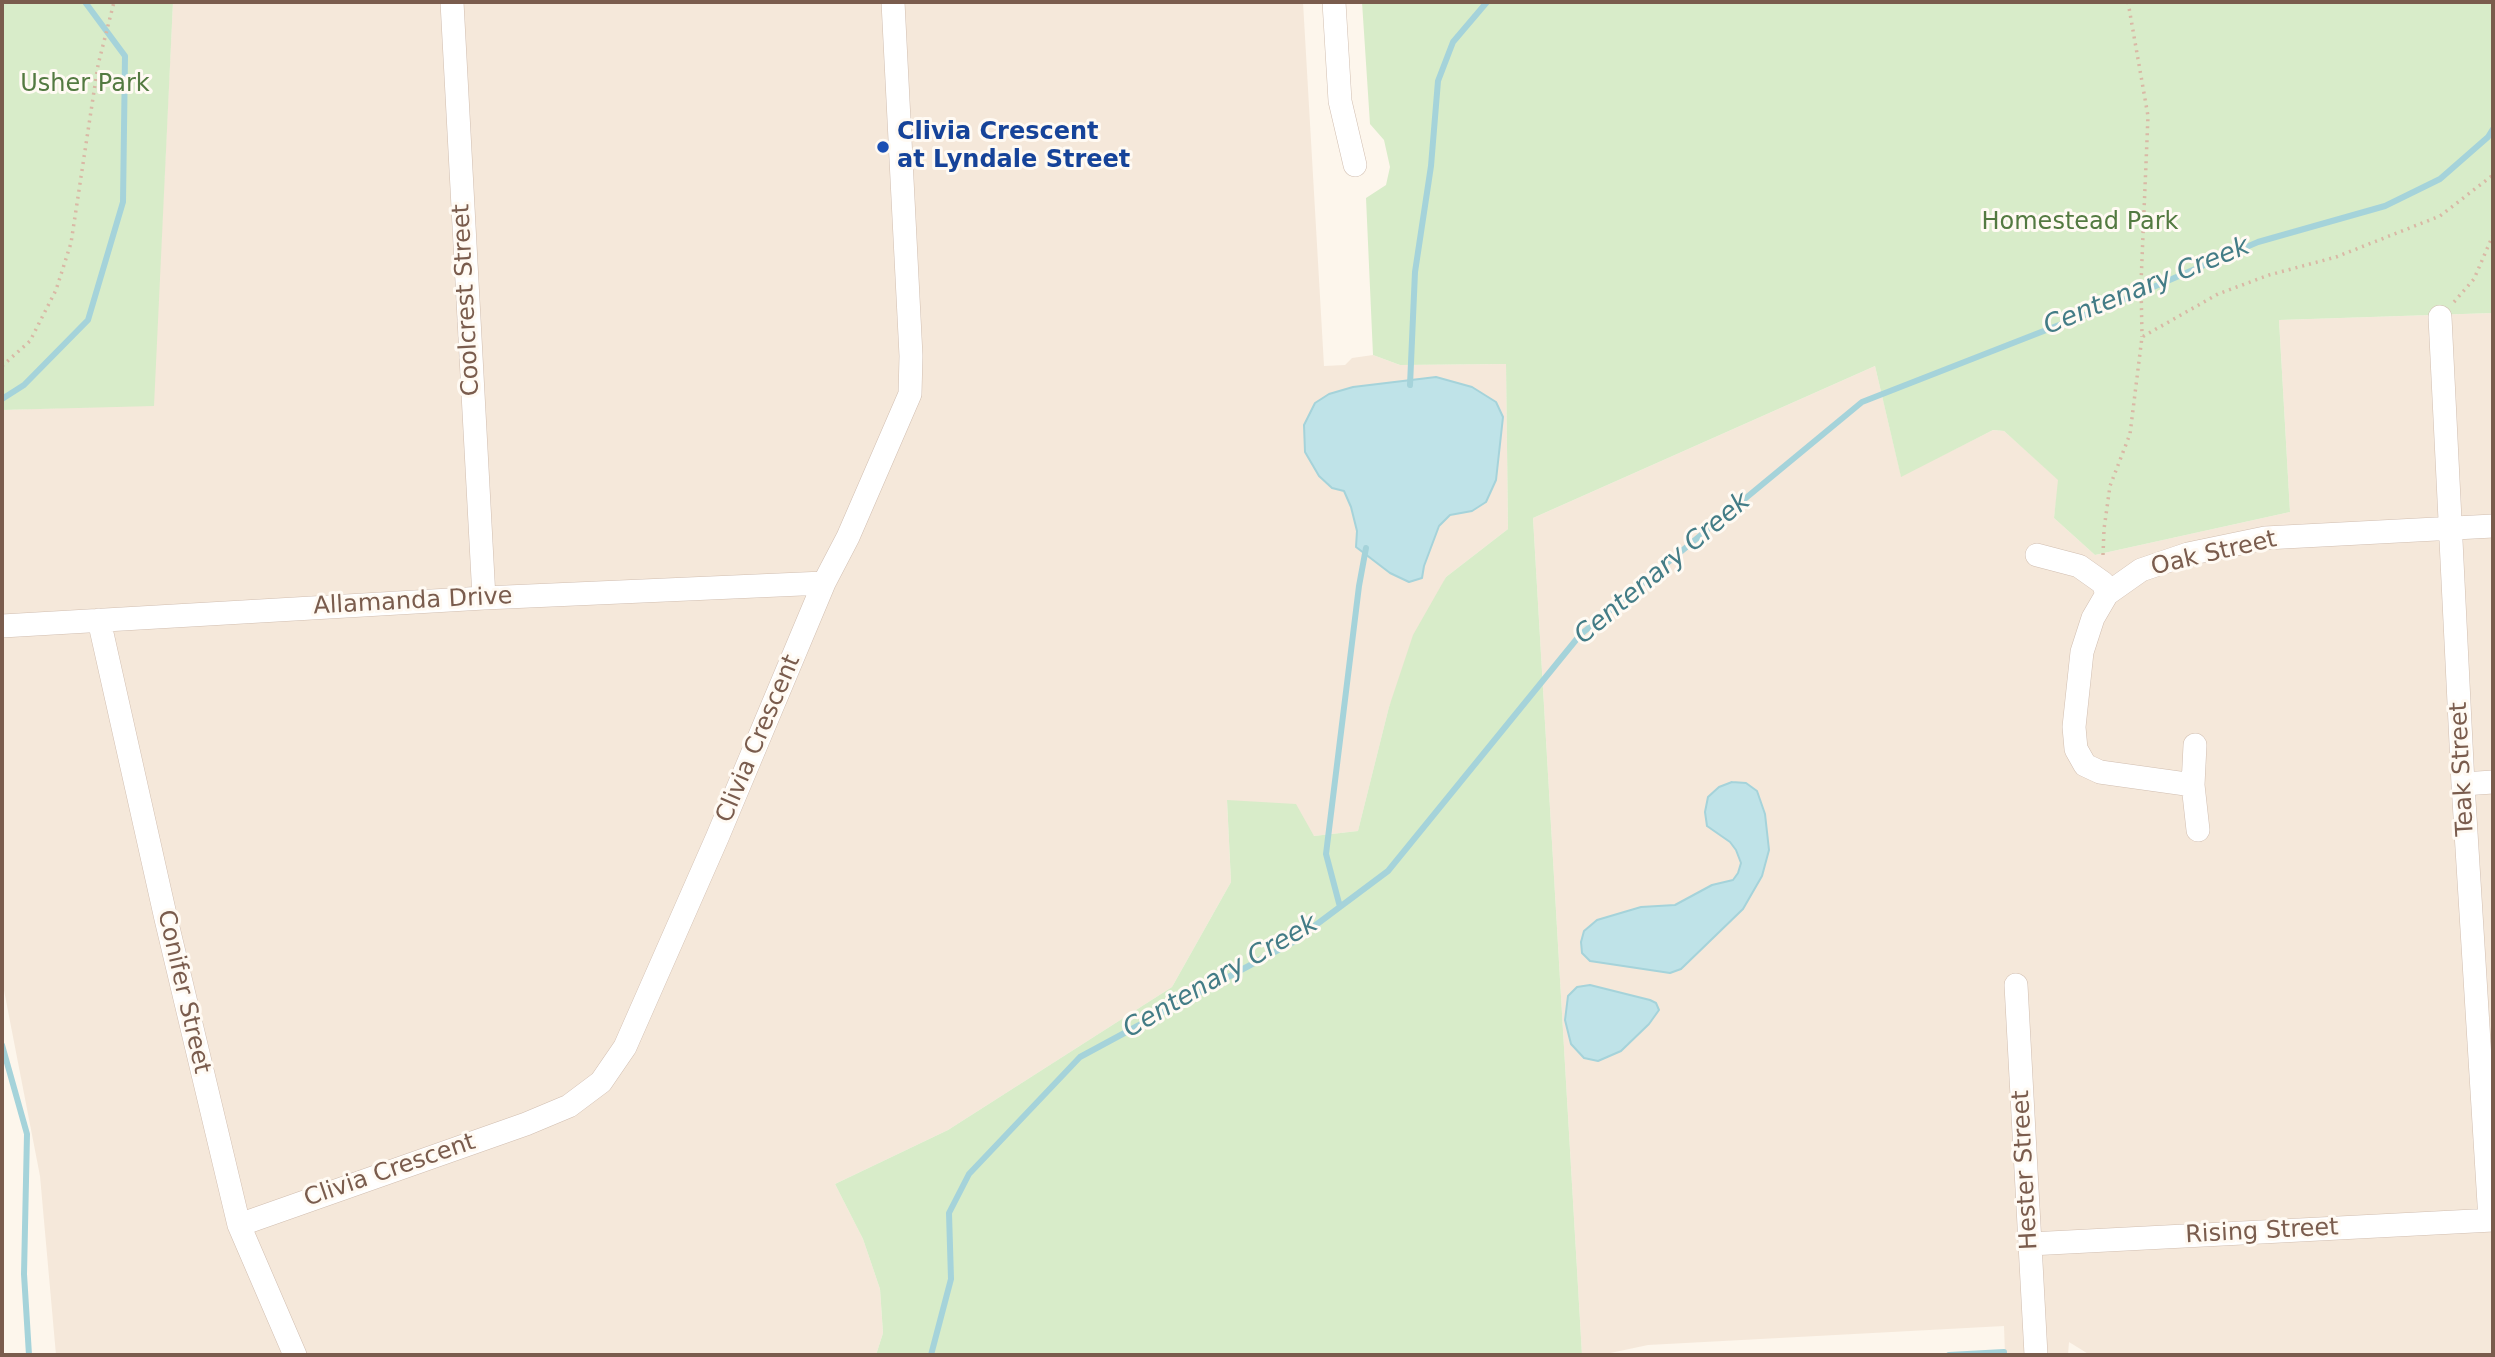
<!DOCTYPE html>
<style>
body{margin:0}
#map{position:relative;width:2495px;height:1357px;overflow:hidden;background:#fdf6ec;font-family:"DejaVu Sans",sans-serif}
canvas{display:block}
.frame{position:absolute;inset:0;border:4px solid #7a5c4d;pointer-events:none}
</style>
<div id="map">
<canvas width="2495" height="1357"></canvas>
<div class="frame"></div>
</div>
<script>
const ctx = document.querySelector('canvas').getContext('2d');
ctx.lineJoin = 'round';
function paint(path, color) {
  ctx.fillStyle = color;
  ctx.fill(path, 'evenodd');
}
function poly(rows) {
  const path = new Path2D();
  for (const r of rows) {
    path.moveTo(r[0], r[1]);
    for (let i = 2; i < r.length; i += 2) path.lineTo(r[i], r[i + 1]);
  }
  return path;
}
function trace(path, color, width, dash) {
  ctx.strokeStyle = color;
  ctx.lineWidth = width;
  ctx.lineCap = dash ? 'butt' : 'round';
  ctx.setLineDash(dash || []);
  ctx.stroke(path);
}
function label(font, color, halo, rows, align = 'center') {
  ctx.font = font + ' "DejaVu Sans",sans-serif';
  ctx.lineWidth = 6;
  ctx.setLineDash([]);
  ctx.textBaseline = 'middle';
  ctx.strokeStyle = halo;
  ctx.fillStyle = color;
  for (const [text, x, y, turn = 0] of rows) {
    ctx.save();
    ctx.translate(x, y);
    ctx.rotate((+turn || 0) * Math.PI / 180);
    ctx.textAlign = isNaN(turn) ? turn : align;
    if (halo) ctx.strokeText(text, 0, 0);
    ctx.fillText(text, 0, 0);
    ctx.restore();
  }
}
paint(poly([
 [173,2,1303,2,1324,366,1345,365,1352,358,1373,355,1400,365,1506,364,1508,529,1446,577,1389,707,1358,831,1314,836,1227,800,1231,882,1172,987,948,1130,835,1184,863,1239,880,1289,883,1333,876,1355,56,1355,40,1176,2,980,2,410,153,405],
 [2493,313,2493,1355,2090,1355,2069,1342,2068,1355,2005,1355,2004,1326,1648,1345,1601,1355,1582,1355,1533,518,1875,366,1901,476,1993,430,2004,431,2059,480,2054,518,2095,555,2290,512,2279,320]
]), '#f5e8da');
paint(poly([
 [2,2,173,2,154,406,2,410],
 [1362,2,2493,2,2493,313,2279,320,2290,512,2095,555,2054,518,2058,480,2004,431,1993,430,1901,477,1875,366,1533,518,1582,1355,876,1355,883,1333,880,1289,863,1239,835,1184,948,1130,1172,987,1231,882,1227,800,1296,804,1314,836,1358,831,1389,707,1413,635,1446,577,1508,529,1506,364,1400,365,1373,355,1366,198,1386,185,1390,167,1384,140,1370,124]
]), '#d8ecc9');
const water = poly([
 [1436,377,1472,387,1496,402,1503,417,1496,480,1486,502,1472,511,1450,515,1439,526,1424,566,1422,578,1409,582,1390,573,1356,547,1357,531,1351,507,1344,491,1332,488,1319,476,1305,452,1304,425,1315,403,1329,394,1353,387,1436,377],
 [1732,782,1746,783,1757,791,1765,814,1769,850,1762,876,1743,909,1681,969,1670,973,1590,961,1582,953,1581,942,1584,931,1597,920,1641,907,1675,905,1712,885,1733,880,1738,873,1741,863,1736,850,1730,842,1707,826,1705,812,1708,797,1719,787,1732,782],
 [1590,985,1650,1000,1656,1003,1659,1010,1649,1024,1621,1051,1598,1061,1584,1058,1571,1044,1565,1020,1568,996,1577,987,1590,985]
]);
paint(water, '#bfe3e8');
trace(water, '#a5d3da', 2);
trace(poly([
 [1410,385,1415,272,1431,166,1438,81,1453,42,1487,2],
 [2,399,24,385,88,320,123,202,125,56,85,2],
 [1340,907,1326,854,1359,586,1366,548],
 [2,1045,27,1134,24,1274,29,1355],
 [931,1355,951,1279,949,1213,969,1174,1080,1057,1293,942,1388,871,1580,635,1862,402,2123,300,2258,242,2385,206,2440,179,2488,137,2493,129],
 [1949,1355,2004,1352]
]), '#a5d3da', 6);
const minor = poly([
 [452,2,484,598],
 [1334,2,1340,101,1355,165],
 [2440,317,2463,784,2490,1220],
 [2037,555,2079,566,2103,583,2107,594],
 [99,620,166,919,239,1225,295,1355],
 [2,626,484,598,824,583],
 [2195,745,2193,785,2198,830],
 [2463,784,2493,782],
 [2193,785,2100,772,2085,765,2076,749,2074,727,2082,652,2093,618,2107,594,2141,570,2188,554,2265,538,2493,526],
 [2016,985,2036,1355],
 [239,1225,526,1124,569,1106,601,1082,625,1047,717,838,824,583,848,537,910,394,911,356,893,2],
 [2030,1244,2493,1220]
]);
trace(minor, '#d1beb0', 24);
trace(poly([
 [2128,2,2148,116,2141,283,2142,337],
 [2454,302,2474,279,2493,235],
 [2,366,30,341,56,290,71,243,98,65,114,2],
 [2103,555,2104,529,2110,486,2130,434,2142,337,2218,294,2269,275,2336,257,2440,216,2493,175]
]), '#d9b8a5', 3.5, [2, 5]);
trace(minor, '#fff', 23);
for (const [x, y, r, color] of [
 [883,147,7,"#1a4fb4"]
]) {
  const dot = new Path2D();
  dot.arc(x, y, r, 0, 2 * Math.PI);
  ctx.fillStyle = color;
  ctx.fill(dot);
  trace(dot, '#fffaf3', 2.5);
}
label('24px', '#537a41', '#fffaf3', [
 ["Usher Park",85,85],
 ["Homestead Park",2080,223]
]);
label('bold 24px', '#164399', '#fffaf3', [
 ["Clivia Crescent",897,133],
 ["at Lyndale Street",897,161]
], 'left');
label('24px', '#7a5c4d', '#fffaf3', [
 ["Coolcrest Street",467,300,-93],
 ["Oak Street",2214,554,-13],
 ["Allamanda Drive",413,602,-3],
 ["Clivia Crescent",759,739,-67],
 ["Teak Street",2463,769,-93],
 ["Conifer Street",183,992,77],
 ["Hester Street",2026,1170,-93],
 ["Clivia Crescent",390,1171,-19],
 ["Rising Street",2262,1232,-3]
]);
label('italic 26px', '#437c86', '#fffaf3', [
 ["Centenary Creek",2147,287,-22],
 ["Centenary Creek",1663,569,-40],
 ["Centenary Creek",1221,977,-30]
]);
</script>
